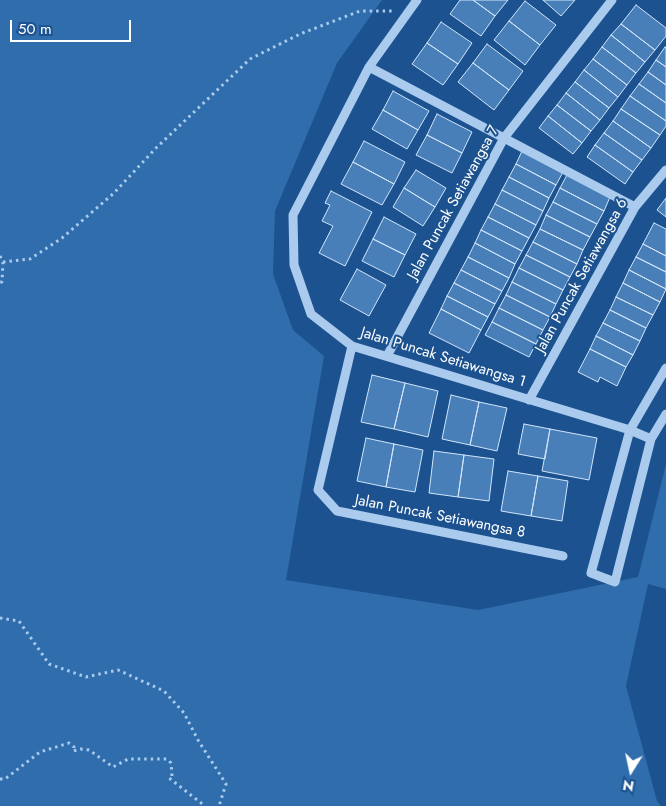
<!DOCTYPE html>
<style>
body{margin:0}
#map{position:relative;width:666px;height:806px;overflow:hidden;background:#1c528f;font-family:Jost,sans-serif}
canvas{display:block}
.north{position:absolute;left:606px;top:746px;width:50px;height:50px;-webkit-text-stroke:4px #1c528f;paint-order:stroke;rotate:190deg;font-size:14px;font-weight:700;line-height:20px;text-align:center;color:#fff}
.north::after{content:'';display:block;margin:auto;width:18px;height:22px;background:#fff;clip-path:polygon(50% 0,100% 100%,50% 72%,0 100%)}
.scale{position:absolute;left:10px;top:20px;width:121px;height:22px;box-sizing:border-box;border:2px solid #fff;border-top:0;padding-left:6px;font-size:15px;line-height:18px;white-space:nowrap;color:#fff;-webkit-text-stroke:4px #1c528f;paint-order:stroke}
</style>
<div id="map">
<canvas width="666" height="806"></canvas>
<div class="north">N</div>
<div class="scale">50 m</div>
</div>
<script>
const ctx = document.querySelector('canvas').getContext('2d');
ctx.lineJoin = 'round';
function paint(path, color) {
  ctx.fillStyle = color;
  ctx.fill(path, 'evenodd');
}
function poly(rows) {
  const path = new Path2D();
  for (const r of rows) {
    path.moveTo(r[0], r[1]);
    for (let i = 2; i < r.length; i += 2) path.lineTo(r[i], r[i + 1]);
  }
  return path;
}
function trace(path, color, width, dash) {
  ctx.strokeStyle = color;
  ctx.lineWidth = width;
  ctx.lineCap = dash ? 'butt' : 'round';
  ctx.setLineDash(dash || []);
  ctx.stroke(path);
}
function label(font, color, halo, rows, align = 'center') {
  ctx.font = font + ' Jost,sans-serif';
  ctx.lineWidth = 4;
  ctx.setLineDash([]);
  ctx.textBaseline = 'middle';
  ctx.strokeStyle = halo;
  ctx.fillStyle = color;
  for (const [text, x, y, turn = 0] of rows) {
    ctx.save();
    ctx.translate(x, y);
    ctx.rotate((+turn || 0) * Math.PI / 180);
    ctx.textAlign = isNaN(turn) ? turn : align;
    if (halo) ctx.strokeText(text, 0, 0);
    ctx.fillText(text, 0, 0);
    ctx.restore();
  }
}
paint(poly([
 [0,0,382,0,337,63,275,211,273,274,293,330,324,356,286,580,478,610,638,577,666,464,666,589,648,584,626,686,657,801,661,806,0,806]
]), '#2f6dac');
const building = poly([
 [460,0,473,0,495,16,481,36,450,14,460,0],
 [473,0,508,0,495,16,473,0],
 [543,0,575,0,561,16,543,0],
 [525,1,556,25,540,45,509,21,525,1],
 [636,5,666,28,666,36,655,50,621,24,636,5],
 [509,21,540,45,525,65,494,40,509,21],
 [441,22,472,43,458,64,427,43,441,22],
 [621,24,655,50,645,62,611,35,621,24],
 [611,35,645,62,636,73,602,47,611,35],
 [427,43,458,64,443,85,412,64,427,43],
 [487,44,523,71,509,90,473,63,487,44],
 [602,47,636,73,627,85,593,59,602,47],
 [665,47,666,48,666,67,656,60,665,47],
 [593,59,627,85,618,97,584,70,593,59],
 [656,60,666,67,666,85,648,72,656,60],
 [473,63,509,90,494,110,458,82,473,63],
 [584,70,618,97,609,108,575,82,584,70],
 [648,72,666,85,666,103,639,84,648,72],
 [575,82,609,108,600,120,566,93,575,82],
 [639,84,666,103,666,121,630,96,639,84],
 [393,91,429,111,418,130,383,110,393,91],
 [566,93,600,120,591,131,557,105,566,93],
 [630,96,666,121,666,126,660,135,621,109,630,96],
 [557,105,591,131,582,143,548,116,557,105],
 [621,109,660,135,651,148,613,121,621,109],
 [383,110,418,130,407,149,372,129,383,110],
 [437,114,472,132,462,153,427,135,437,114],
 [548,116,582,143,573,154,539,128,548,116],
 [613,121,651,148,642,160,604,133,613,121],
 [604,133,642,160,633,172,595,145,604,133],
 [427,135,462,153,452,173,416,155,427,135],
 [364,141,405,162,394,184,353,162,364,141],
 [595,145,633,172,625,184,587,157,595,145],
 [522,151,563,172,556,185,516,164,522,151],
 [353,162,394,184,382,205,341,184,353,162],
 [516,164,556,185,549,198,509,177,516,164],
 [416,170,446,188,435,207,404,188,416,170],
 [567,175,610,197,604,211,560,188,567,175],
 [509,177,549,198,543,211,502,190,509,177],
 [404,188,435,207,423,226,393,207,404,188],
 [560,188,604,211,597,224,553,202,560,188],
 [502,190,543,211,536,225,495,204,502,190],
 [331,191,372,212,345,266,319,253,333,226,322,221,330,205,325,203,331,191],
 [666,198,666,217,657,210,666,198],
 [553,202,597,224,590,237,546,215,553,202],
 [495,204,536,225,529,238,488,217,495,204],
 [546,215,590,237,583,250,540,229,546,215],
 [384,217,416,234,405,255,373,239,384,217],
 [488,217,529,238,522,251,481,230,488,217],
 [654,223,666,229,666,256,643,244,654,223],
 [540,229,583,250,577,264,533,242,540,229],
 [481,230,522,251,515,264,475,243,481,230],
 [373,239,405,255,394,277,362,261,373,239],
 [533,242,577,264,570,277,526,255,533,242],
 [475,243,515,264,509,278,468,257,475,243],
 [643,244,666,256,666,272,636,257,643,244],
 [526,255,570,277,563,290,519,268,526,255],
 [468,257,509,278,502,291,461,270,468,257],
 [636,257,666,272,666,289,629,270,636,257],
 [519,268,563,290,556,304,512,282,519,268],
 [357,269,386,285,369,316,340,300,357,269],
 [461,270,502,291,495,304,454,283,461,270],
 [629,270,666,289,660,302,623,283,629,270],
 [512,282,556,304,550,317,506,295,512,282],
 [454,283,495,304,488,317,447,296,454,283],
 [623,283,660,302,653,315,616,297,623,283],
 [506,295,550,317,543,330,499,308,506,295],
 [447,296,488,317,481,330,441,309,447,296],
 [616,297,653,315,646,328,610,310,616,297],
 [499,308,543,330,536,344,492,322,499,308],
 [441,309,481,330,469,353,429,333,441,309],
 [610,310,646,328,640,341,603,323,610,310],
 [492,322,536,344,529,357,485,335,492,322],
 [603,323,640,341,633,355,596,336,603,323],
 [596,336,633,355,626,367,590,349,596,336],
 [590,349,626,367,617,386,600,377,598,382,578,372,590,349],
 [372,375,405,383,394,429,361,422,372,375],
 [405,383,438,391,428,437,394,429,405,383],
 [451,395,479,402,470,445,442,439,451,395],
 [479,402,507,408,497,451,470,445,479,402],
 [524,424,550,429,545,459,518,454,524,424],
 [550,429,597,438,589,480,542,471,550,429],
 [366,438,394,444,386,487,357,481,366,438],
 [394,444,423,450,415,492,386,487,394,444],
 [434,451,464,455,458,497,429,493,434,451],
 [464,455,494,459,489,501,458,497,464,455],
 [508,471,538,476,531,516,501,511,508,471],
 [538,476,568,481,562,521,531,516,538,476]
]);
paint(building, '#497fb8');
trace(building, '#d0e5fa', 1);
trace(poly([
 [0,256,3,262,2,282,0,282],
 [3,262,30,259,62,238,114,193,156,148,250,59,300,34,360,11,394,11],
 [0,618,19,621,49,664,86,677,118,670,164,691,184,713,198,740,226,784,219,806],
 [0,779,5,779,40,752,69,743,74,747,73,751,81,749,89,750,113,767,128,759,167,759,171,763,172,776,169,778,205,806]
]), '#aacbed', 3, [2.5, 4]);
trace(poly([
 [417,0,369,67,293,215,294,265,311,314,352,346,630,430,651,439],
 [369,67,635,207],
 [352,346,318,490,337,511,563,556],
 [387,356,504,138,612,0],
 [666,368,630,430,591,573,615,582,651,439,666,414],
 [529,400,635,207,666,170]
]), '#aacbed', 9);
label('15px', '#fff', '#1c528f', [
 ["Jalan Puncak Setiawangsa 7",454,203,-61],
 ["Jalan Puncak Setiawangsa 6",582,276,-61],
 ["Jalan Puncak Setiawangsa 1",443,358,17],
 ["Jalan Puncak Setiawangsa 8",440,517,11]
]);
</script>
